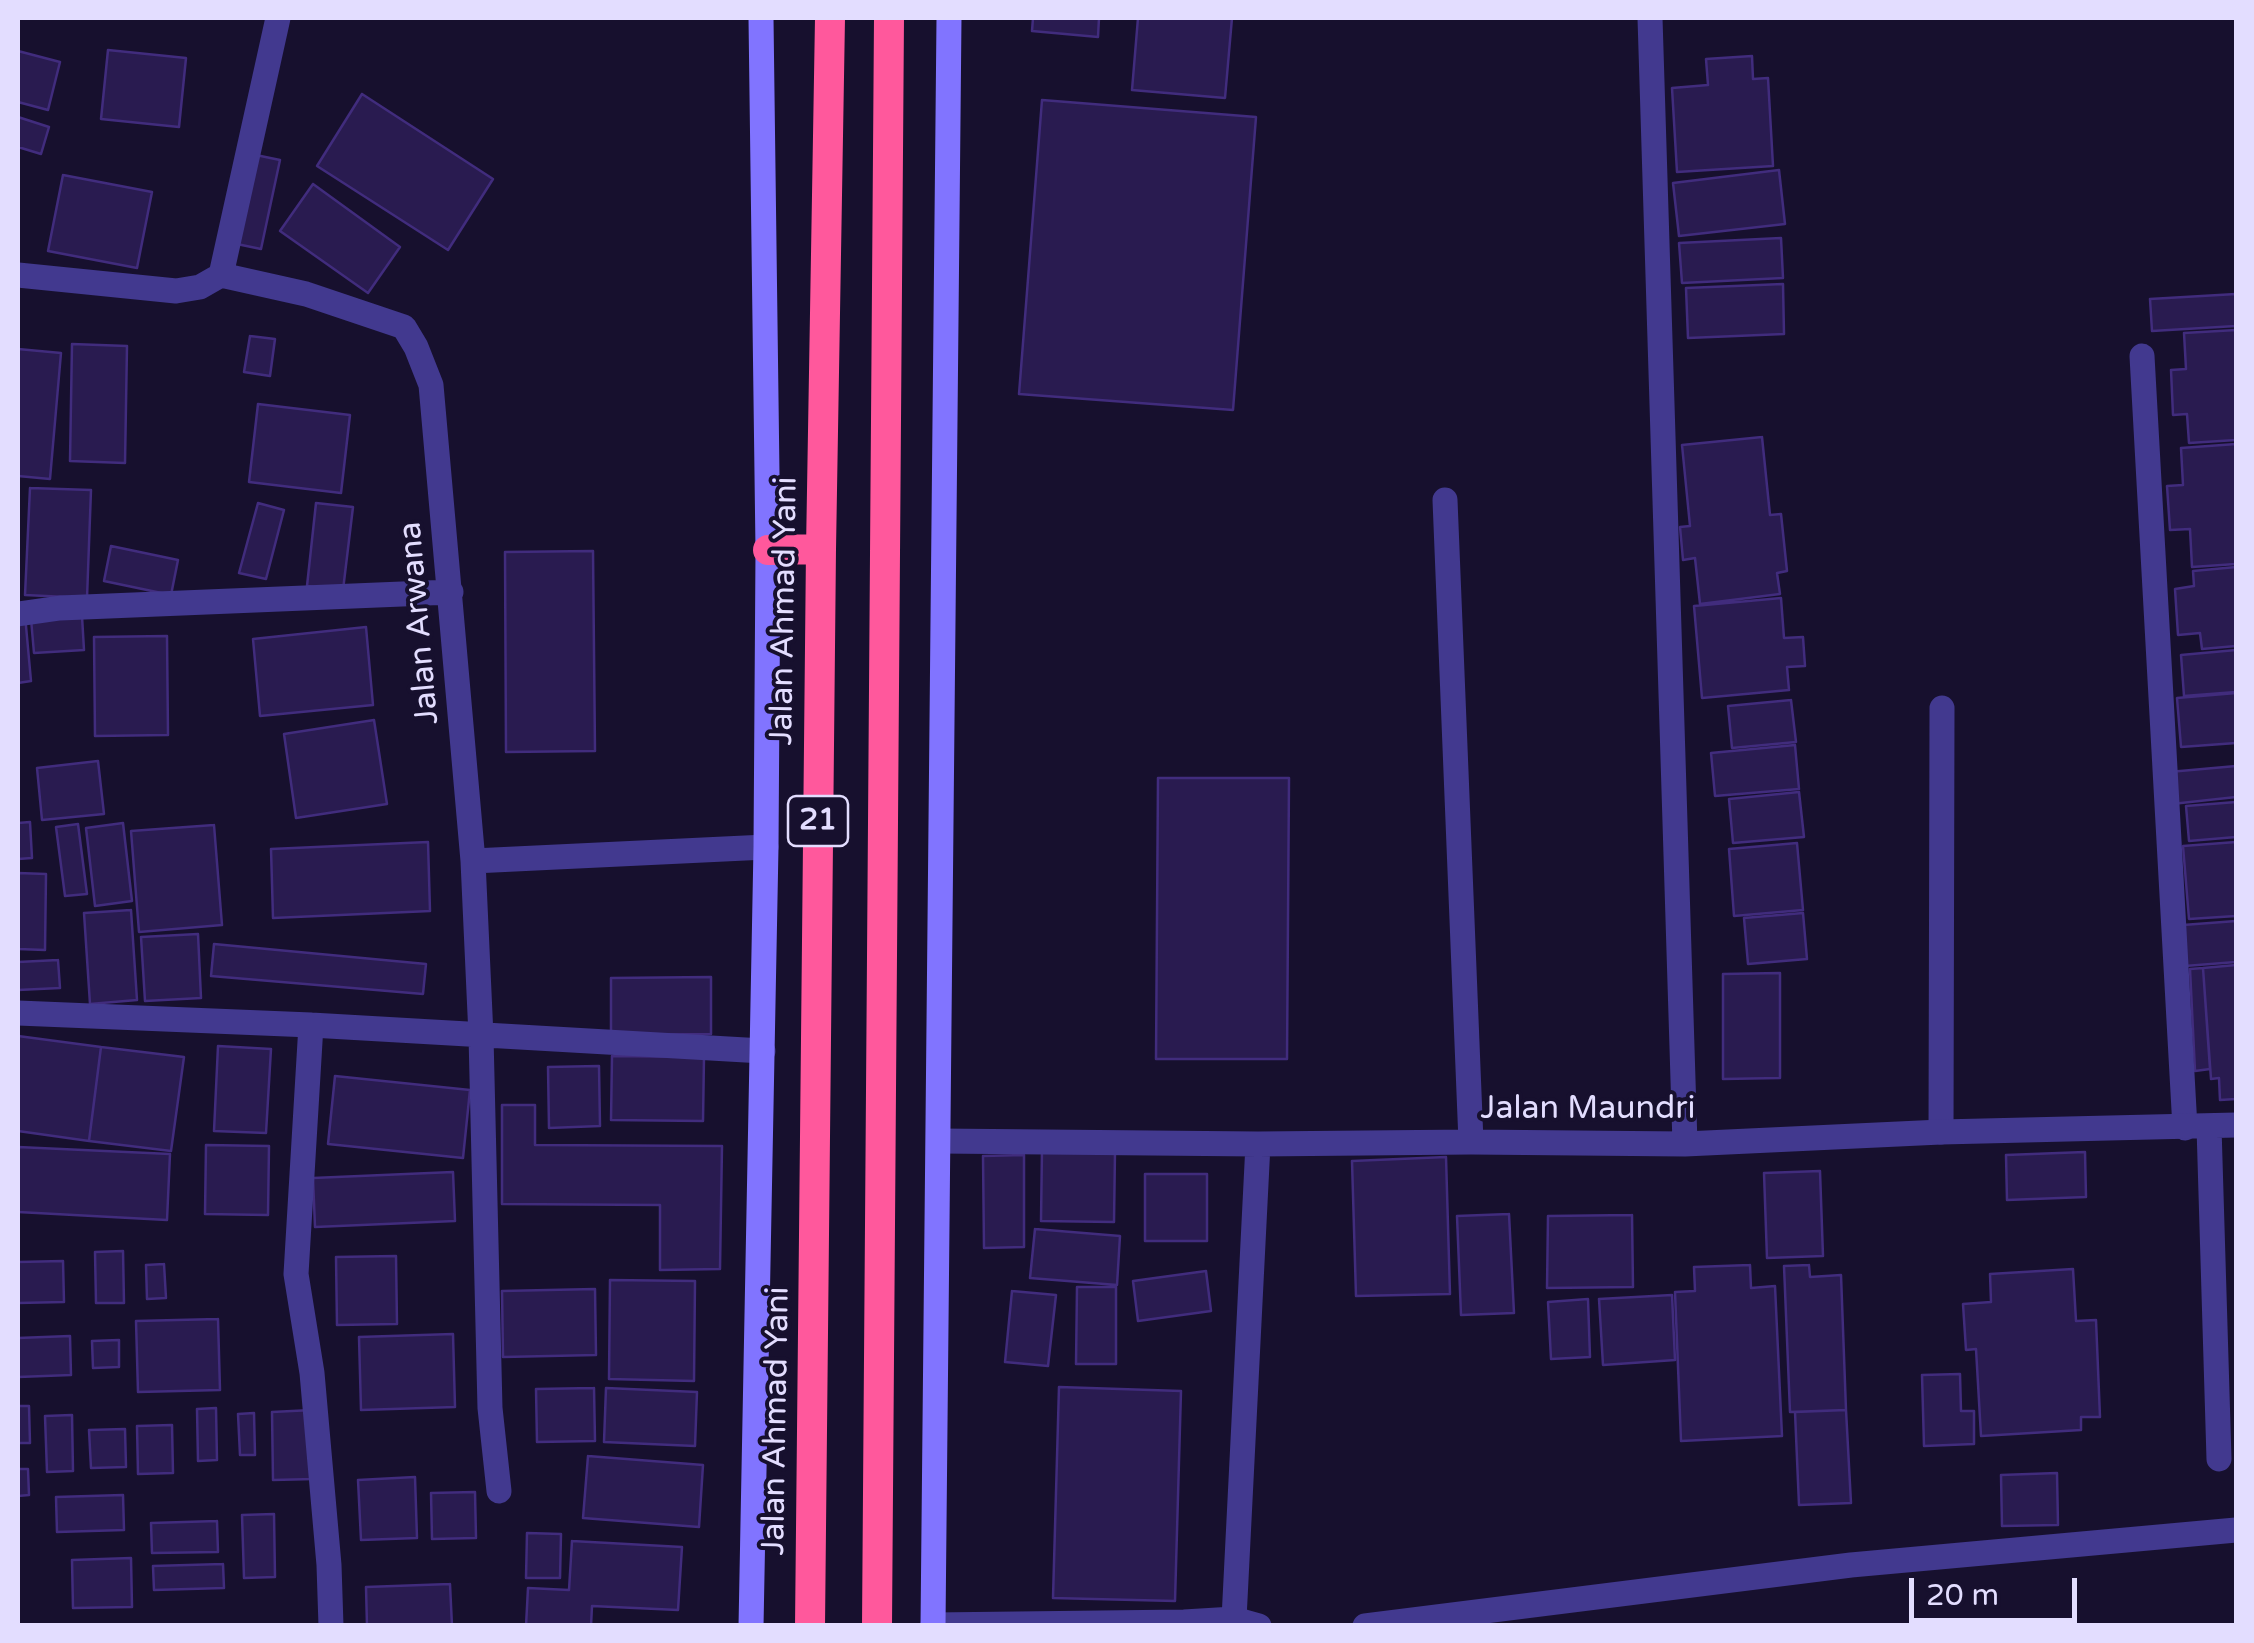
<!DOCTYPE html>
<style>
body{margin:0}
#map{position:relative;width:2254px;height:1643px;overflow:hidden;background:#17102e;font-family:"Varela Round",sans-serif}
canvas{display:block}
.frame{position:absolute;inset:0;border:20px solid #e3ddff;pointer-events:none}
.scale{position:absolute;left:1909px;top:1578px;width:168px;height:45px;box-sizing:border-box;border:5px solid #e3ddff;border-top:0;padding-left:12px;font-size:30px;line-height:35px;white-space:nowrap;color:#e3ddff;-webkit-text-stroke:8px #17102e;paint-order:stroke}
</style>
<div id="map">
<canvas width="2254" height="1643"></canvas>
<div class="frame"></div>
<div class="scale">20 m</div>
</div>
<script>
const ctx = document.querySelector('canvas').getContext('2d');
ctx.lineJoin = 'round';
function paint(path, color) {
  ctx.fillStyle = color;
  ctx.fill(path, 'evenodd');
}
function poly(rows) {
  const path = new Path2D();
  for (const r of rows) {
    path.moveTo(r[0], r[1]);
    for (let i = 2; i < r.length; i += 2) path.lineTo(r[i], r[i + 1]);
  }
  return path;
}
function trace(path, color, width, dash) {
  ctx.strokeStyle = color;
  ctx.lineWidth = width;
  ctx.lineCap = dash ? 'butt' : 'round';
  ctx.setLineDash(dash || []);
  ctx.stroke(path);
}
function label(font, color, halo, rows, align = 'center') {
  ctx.font = font + ' "Varela Round",sans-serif';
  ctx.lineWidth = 8;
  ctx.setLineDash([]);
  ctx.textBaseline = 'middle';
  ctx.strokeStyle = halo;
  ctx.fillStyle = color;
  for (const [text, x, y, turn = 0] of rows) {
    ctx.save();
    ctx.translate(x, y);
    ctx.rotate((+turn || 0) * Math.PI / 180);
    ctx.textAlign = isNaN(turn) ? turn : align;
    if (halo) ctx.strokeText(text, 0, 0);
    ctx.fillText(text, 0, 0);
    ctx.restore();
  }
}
const building = poly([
 [1033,18,1099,18,1098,37,1032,31,1033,18],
 [1138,18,1232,18,1225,98,1132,90,1138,18],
 [108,50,186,58,179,127,101,119,108,50],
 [18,51,60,62,48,110,18,102,18,51],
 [1752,56,1753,79,1768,78,1773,166,1677,172,1672,88,1708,85,1706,59,1752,56],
 [362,94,493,179,448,250,317,166,362,94],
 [1042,100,1256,117,1233,410,1019,394,1042,100],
 [18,117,49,127,41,154,18,147,18,117],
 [251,154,280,160,261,249,232,243,251,154],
 [1779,170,1785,224,1679,236,1673,183,1779,170],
 [63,175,152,192,137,268,48,251,63,175],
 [313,184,400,247,368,293,280,231,313,184],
 [1781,238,1783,278,1682,283,1679,243,1781,238],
 [1783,284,1784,334,1688,338,1686,288,1783,284],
 [2236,294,2236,326,2152,331,2150,299,2236,294],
 [2236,330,2236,440,2189,443,2187,414,2173,415,2171,370,2186,369,2184,333,2236,330],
 [250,336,275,339,270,376,244,372,250,336],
 [72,344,127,346,125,463,70,461,72,344],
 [18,349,61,353,50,479,18,476,18,349],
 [258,404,350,415,341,493,249,482,258,404],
 [1762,437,1770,515,1781,514,1787,571,1777,573,1780,594,1700,604,1695,558,1683,560,1680,527,1690,526,1682,445,1762,437],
 [2236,444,2236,564,2192,567,2190,529,2170,530,2167,486,2183,485,2181,448,2236,444],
 [30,488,91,490,87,598,25,595,30,488],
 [258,503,284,510,266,579,239,573,258,503],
 [316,503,353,507,343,590,307,586,316,503],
 [111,546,178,560,171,595,104,581,111,546],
 [593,551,595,751,506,752,505,552,593,551],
 [2236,567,2236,646,2202,649,2200,633,2178,635,2175,589,2194,586,2193,571,2236,567],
 [1781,598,1784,638,1803,637,1805,666,1787,667,1789,690,1702,698,1694,606,1781,598],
 [25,615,31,681,18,683,18,616,25,615],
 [82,616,84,650,34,653,31,619,82,616],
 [366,627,373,705,260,716,253,639,366,627],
 [167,636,168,735,95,736,94,637,167,636],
 [2236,650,2236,692,2184,696,2181,655,2236,650],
 [2236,693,2236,743,2181,747,2177,698,2236,693],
 [1791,700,1796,742,1732,748,1728,706,1791,700],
 [374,720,387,804,296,818,284,734,374,720],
 [1795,745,1799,789,1715,796,1711,753,1795,745],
 [98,761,104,814,42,820,37,768,98,761],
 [2236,766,2236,797,2172,804,2169,772,2236,766],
 [1158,778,1289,778,1287,1059,1156,1059,1158,778],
 [1799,792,1804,837,1733,843,1729,799,1799,792],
 [2236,802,2236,837,2189,841,2186,806,2236,802],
 [30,822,32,858,18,859,18,823,30,822],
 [123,823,132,901,95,906,86,828,123,823],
 [78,824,87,894,65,896,56,827,78,824],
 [214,825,222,925,139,932,131,831,214,825],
 [428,842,430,911,273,918,271,849,428,842],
 [2236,842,2236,916,2189,919,2183,846,2236,842],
 [1797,843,1803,910,1734,916,1729,849,1797,843],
 [18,873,46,874,45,950,18,949,18,873],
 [131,910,137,1000,90,1004,84,913,131,910],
 [1803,913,1807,959,1748,964,1744,918,1803,913],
 [2236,921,2236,962,2185,966,2183,925,2236,921],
 [198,934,201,998,145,1001,141,937,198,934],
 [214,944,426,964,423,994,211,976,214,944],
 [58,960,60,988,18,990,18,962,58,960],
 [2236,965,2236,1099,2220,1100,2219,1078,2211,1079,2203,968,2236,965],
 [2203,968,2210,1069,2195,1071,2190,969,2203,968],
 [1780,973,1780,1078,1723,1079,1723,974,1780,973],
 [711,977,711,1034,611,1035,611,978,711,977],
 [18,1036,101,1047,89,1141,18,1131,18,1036],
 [218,1046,271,1049,266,1133,214,1131,218,1046],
 [101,1047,184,1057,171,1151,89,1141,101,1047],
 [612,1056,704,1057,703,1121,611,1120,612,1056],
 [599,1066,600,1126,549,1128,548,1067,599,1066],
 [335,1076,470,1090,463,1158,328,1144,335,1076],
 [502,1105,535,1105,535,1145,722,1146,720,1269,660,1270,660,1205,502,1204,502,1105],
 [206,1145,269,1146,268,1215,205,1214,206,1145],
 [18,1147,170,1154,167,1220,18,1212,18,1147],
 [1042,1149,1115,1151,1114,1222,1041,1221,1042,1149],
 [2085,1152,2086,1197,2007,1200,2006,1155,2085,1152],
 [1024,1155,1024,1247,984,1248,983,1156,1024,1155],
 [1446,1157,1450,1294,1356,1296,1352,1161,1446,1157],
 [1820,1171,1823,1256,1767,1258,1764,1173,1820,1171],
 [453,1172,455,1221,315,1227,313,1178,453,1172],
 [1145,1174,1207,1174,1207,1241,1145,1241,1145,1174],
 [1509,1214,1514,1313,1461,1315,1457,1216,1509,1214],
 [1632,1215,1633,1287,1547,1288,1548,1216,1632,1215],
 [1035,1229,1120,1236,1117,1285,1030,1278,1035,1229],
 [123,1251,124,1303,96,1303,95,1252,123,1251],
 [396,1256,397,1324,337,1325,336,1257,396,1256],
 [63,1261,64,1302,18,1303,18,1262,63,1261],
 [164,1264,166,1298,147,1299,146,1265,164,1264],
 [1750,1265,1751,1288,1775,1286,1782,1436,1681,1441,1675,1292,1695,1291,1694,1267,1750,1265],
 [1809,1265,1810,1277,1841,1275,1846,1410,1790,1412,1784,1266,1809,1265],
 [2073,1269,2076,1321,2096,1320,2100,1417,2081,1417,2081,1430,1981,1436,1976,1349,1966,1350,1963,1304,1991,1302,1990,1274,2073,1269],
 [1206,1271,1211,1311,1138,1321,1133,1281,1206,1271],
 [610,1280,695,1281,694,1381,609,1379,610,1280],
 [1077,1287,1116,1287,1116,1364,1076,1364,1077,1287],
 [595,1289,596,1355,503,1357,502,1291,595,1289],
 [1012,1291,1056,1295,1048,1366,1005,1362,1012,1291],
 [1672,1295,1675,1360,1603,1365,1599,1299,1672,1295],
 [1588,1299,1590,1357,1551,1359,1548,1302,1588,1299],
 [218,1319,220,1390,138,1392,136,1321,218,1319],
 [453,1334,455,1407,361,1410,359,1337,453,1334],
 [70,1336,71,1375,18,1377,18,1338,70,1336],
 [119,1340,119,1367,93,1368,92,1341,119,1340],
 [1960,1374,1961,1411,1974,1411,1974,1444,1924,1446,1922,1375,1960,1374],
 [1059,1387,1181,1391,1175,1601,1053,1598,1059,1387],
 [594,1388,595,1441,537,1442,536,1389,594,1388],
 [606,1388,697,1392,695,1446,604,1442,606,1388],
 [18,1406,29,1406,30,1443,18,1443,18,1406],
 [216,1408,217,1460,198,1461,197,1409,216,1408],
 [312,1410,314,1479,273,1480,272,1412,312,1410],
 [1846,1410,1851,1503,1799,1505,1795,1412,1846,1410],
 [254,1413,255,1455,240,1455,238,1414,254,1413],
 [72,1415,73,1471,47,1472,45,1416,72,1415],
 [172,1425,173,1473,138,1474,137,1426,172,1425],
 [125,1429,126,1467,91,1468,89,1430,125,1429],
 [588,1456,703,1465,699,1527,583,1518,588,1456],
 [18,1469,28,1469,29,1495,18,1496,18,1469],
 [2057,1473,2058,1525,2002,1526,2001,1475,2057,1473],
 [415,1477,417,1538,361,1540,358,1480,415,1477],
 [475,1492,476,1538,432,1539,431,1493,475,1492],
 [123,1495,124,1530,57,1532,56,1497,123,1495],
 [274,1514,275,1577,244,1578,242,1515,274,1514],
 [217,1521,218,1552,152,1553,151,1523,217,1521],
 [527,1533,561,1534,560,1578,526,1578,527,1533],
 [572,1541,682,1547,678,1610,592,1606,591,1626,526,1626,528,1588,569,1590,572,1541],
 [131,1558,132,1607,73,1608,72,1560,131,1558],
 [223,1564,224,1588,154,1590,153,1566,223,1564],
 [450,1584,452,1626,367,1626,366,1587,450,1584]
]);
paint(building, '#291b50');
trace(building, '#412c7d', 2.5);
trace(poly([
 [2142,356,2185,1128],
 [1941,1132,1942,708]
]), '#42398f', 25);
trace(poly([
 [1650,18,1685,1144],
 [18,275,176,291,200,287,221,275,306,294,404,327,416,347,431,385,473,861,481,1036,490,1408,499,1491],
 [221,275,278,18],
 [1445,500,1471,1142],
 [18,614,60,608,451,592],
 [473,861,766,847],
 [18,1013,311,1025,763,1051],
 [311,1025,296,1274,312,1373,329,1565,331,1626],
 [2209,1127,2219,1459],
 [939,1141,1258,1144,1471,1142,1685,1144,1941,1132,2236,1125],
 [1234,1619,1258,1144],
 [933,1625,1184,1622,1234,1619,1259,1626],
 [1365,1626,1851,1565,2236,1530]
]), '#42398f', 25);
trace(poly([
 [751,1626,766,847,768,550,761,18],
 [933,1626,949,18]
]), '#8174ff', 25);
trace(poly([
 [768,550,821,549],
 [810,1626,821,549,830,18],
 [877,1626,889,18]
]), '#ff589c', 30);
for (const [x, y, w] of [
 [818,821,60]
]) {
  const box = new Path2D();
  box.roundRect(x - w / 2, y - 25, w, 50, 8);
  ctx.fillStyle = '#17102e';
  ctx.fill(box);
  trace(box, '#e3ddff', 2.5);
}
label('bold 30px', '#e3ddff', null, [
 ["21",818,821]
]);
label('32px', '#e3ddff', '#17102e', [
 ["Jalan Ahmad Yani",785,611,-89],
 ["Jalan Arwana",420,623,-95],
 ["Jalan Maundri",1588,1110],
 ["Jalan Ahmad Yani",777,1421,-89]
]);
</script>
